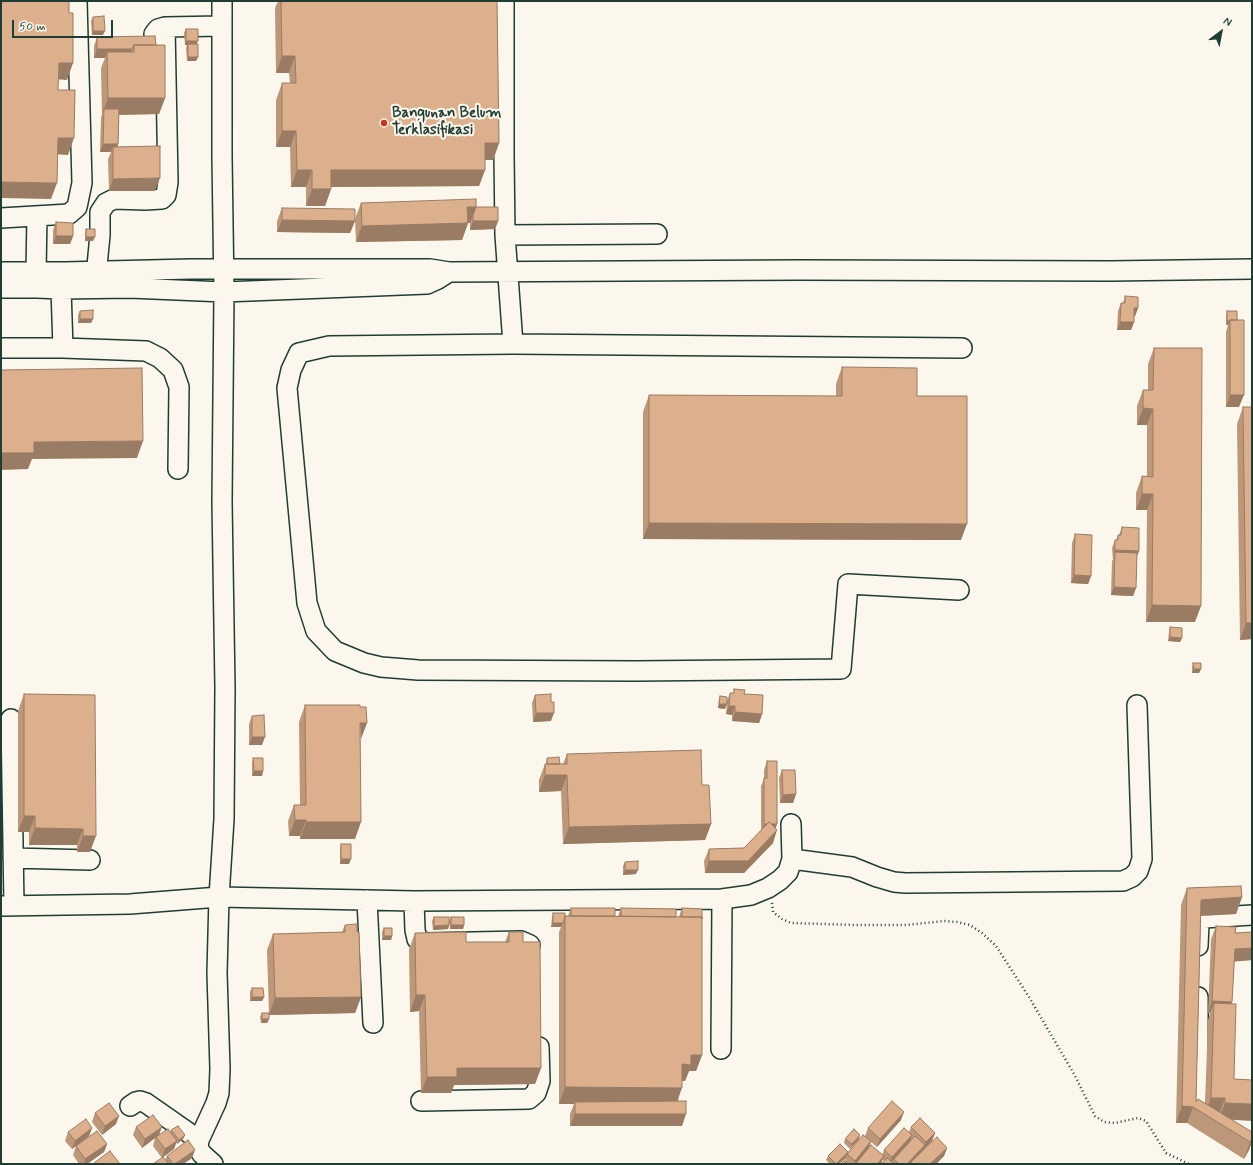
<!DOCTYPE html>
<style>
body{margin:0}
#map{position:relative;width:1253px;height:1165px;overflow:hidden;background:#fbf7ec;font-family:Mynerve,sans-serif}
canvas{display:block}
.frame{position:absolute;inset:0;border:2px solid #1f3d34;pointer-events:none}
.north{position:absolute;left:1201px;top:12px;width:40px;height:40px;-webkit-text-stroke:3px #fbf7ec;paint-order:stroke;rotate:32deg;font-size:11px;font-weight:700;line-height:16px;text-align:center;color:#1f3d34}
.north::after{content:'';display:block;margin:auto;width:14px;height:18px;background:#1f3d34;clip-path:polygon(50% 0,100% 100%,50% 72%,0 100%)}
.scale{position:absolute;left:12px;top:20px;width:101px;height:18px;box-sizing:border-box;border:2px solid #1f3d34;border-top:0;padding-left:5px;font-size:12px;line-height:14px;white-space:nowrap;color:#1f3d34;-webkit-text-stroke:3px #fbf7ec;paint-order:stroke}
</style>
<div id="map">
<canvas width="1253" height="1165"></canvas>
<div class="frame"></div>
<div class="north">N</div>
<div class="scale">50 m</div>
</div>
<script>
const ctx = document.querySelector('canvas').getContext('2d');
ctx.lineJoin = 'round';
function poly(rows) {
  const path = new Path2D();
  for (const r of rows) {
    path.moveTo(r[0], r[1]);
    for (let i = 2; i < r.length; i += 2) path.lineTo(r[i], r[i + 1]);
  }
  return path;
}
function trace(path, color, width, dash) {
  ctx.strokeStyle = color;
  ctx.lineWidth = width;
  ctx.lineCap = dash ? 'butt' : 'round';
  ctx.setLineDash(dash || []);
  ctx.stroke(path);
}
function paint(path, color) {
  ctx.fillStyle = color;
  ctx.fill(path, 'evenodd');
}
function label(font, color, halo, rows, align = 'center') {
  ctx.font = font + ' Mynerve,sans-serif';
  ctx.lineWidth = 4;
  ctx.setLineDash([]);
  ctx.textBaseline = 'middle';
  ctx.strokeStyle = halo;
  ctx.fillStyle = color;
  for (const [text, x, y, turn = 0] of rows) {
    ctx.save();
    ctx.translate(x, y);
    ctx.rotate((+turn || 0) * Math.PI / 180);
    ctx.textAlign = isNaN(turn) ? turn : align;
    if (halo) ctx.strokeText(text, 0, 0);
    ctx.fillText(text, 0, 0);
    ctx.restore();
  }
}
const minor = poly([
 [504,1,504,155,505,235,513,344],
 [154,34,158,29,165,27,222,26],
 [37,216,36,272,37,284],
 [1,218,69,214,77,207,82,183,77,1],
 [505,235,657,234],
 [98,271,97,266,100,235,100,212,106,203,114,199,145,200,162,199,166,195,168,182,165,27],
 [1,272,65,272,191,269,430,269,449,272,799,270,1110,271,1252,269],
 [1,288,37,288,61,289,130,288,224,292,427,284,438,279,449,272],
 [1,348,63,348,61,289],
 [63,348,146,351,160,358,173,370,179,387,178,469],
 [959,590,848,584,841,669,636,671,418,670,381,667,364,663,335,651,316,631,307,603,287,388,291,370,299,353,329,346,513,344,962,348],
 [11,719,14,906],
 [13,858,90,860],
 [792,859,852,867,877,877,894,882,905,883,1123,881,1132,877,1138,871,1142,859,1137,705],
 [367,900,373,1023],
 [414,901,415,930,417,939,426,943,521,941,530,945],
 [1,906,130,904,219,897,414,901,722,899,751,895,768,888,780,880,788,872,792,859,791,824],
 [1198,946,1199,924,1204,918,1252,915],
 [1198,997,1198,1112,1200,1116,1205,1121],
 [721,1049,722,899],
 [421,1101,529,1099,536,1093,540,1081,539,1047],
 [130,1106,136,1102,140,1101,146,1103,199,1140],
 [213,1164,202,1154,198,1148,199,1140,216,1103,219,1093,220,1069,217,973,219,897,224,819,225,688,222,502,224,292,222,157,222,1]
]);
trace(minor, '#1f3d34', 22);
trace(poly([
 [772,903,773,912,782,919,791,923,854,925,906,925,944,921,957,922,970,925,982,933,996,946,1029,997,1074,1074,1095,1116,1104,1122,1115,1123,1138,1118,1146,1121,1166,1153,1189,1164]
]), '#1f3d34', 2.5, [1, 3]);
trace(minor, '#fbf7ec', 19);
paint(poly([
 [278,1,497,1,499,143,493,160,485,160,485,170,479,186,331,187,331,189,325,206,306,206,306,187,291,187,290,147,276,147,276,100,282,83,290,83,289,73,276,73,275,8],
 [93,17,103,35,92,35,91,21],
 [186,29,197,44,198,57,196,61,187,61,186,48,187,45,185,45,184,33],
 [97,37,156,45,165,98,159,114,119,115,118,147,155,191,109,191,108,159,111,152,100,152,101,117,102,115,101,68,105,58,94,58,94,46],
 [361,203,476,207,498,221,495,229,470,230,470,223,468,223,462,240,356,242,355,219],
 [282,208,355,221,350,233,277,232,277,221],
 [56,222,73,236,70,244,53,244,53,230],
 [86,229,93,241,85,241,85,233],
 [1125,296,1138,308,1135,316,1134,316,1134,322,1131,330,1117,330,1118,311,1121,303,1123,303],
 [80,311,93,319,91,323,78,323,78,315],
 [1227,311,1237,311,1239,407,1226,407,1226,332,1228,325,1226,325,1226,315],
 [1154,348,1195,622,1146,622,1147,510,1136,510,1136,493,1142,476,1147,477,1147,425,1137,425,1137,406,1143,390,1148,390,1148,364],
 [842,367,917,396,961,540,643,539,643,412,649,395,836,396,836,384],
 [1243,407,1252,639,1240,640,1237,424],
 [1122,527,1139,551,1137,555,1136,588,1133,596,1111,595,1112,561,1113,559,1112,548,1115,540,1116,540,1118,535,1119,535],
 [1075,534,1091,576,1088,584,1071,583,1072,543],
 [1170,627,1182,638,1180,642,1168,641,1169,632],
 [1193,663,1201,669,1199,673,1192,673,1192,667],
 [734,689,744,694,762,714,759,723,732,721,732,715,726,714,727,701,730,693,733,693],
 [24,694,95,695,90,852,77,852,77,845,29,845,29,832,18,832,18,711],
 [535,695,551,721,533,722,532,703],
 [720,696,725,709,718,708,719,700],
 [305,705,360,739,355,839,300,839,300,836,289,836,288,821,294,805,300,805,299,722],
 [252,716,262,745,249,745,249,724],
 [567,754,702,785,711,824,705,840,563,844,561,791,539,792,539,780,545,764,546,764,546,762,547,758,560,764,563,764],
 [253,758,263,771,262,776,252,776,252,763],
 [767,761,777,824,775,828,773,843,744,873,705,873,704,861,709,849,744,848,761,831,761,786,764,779,764,770],
 [782,770,796,794,793,803,780,803,779,778],
 [341,844,349,864,340,864,340,848],
 [625,862,636,874,623,875,623,866],
 [1187,888,1242,897,1236,914,1201,916,1196,1102,1205,1103,1208,1020,1210,1013,1208,1013,1211,939,1216,926,1235,933,1252,932,1252,960,1234,961,1232,1002,1231,1004,1232,1120,1252,1132,1249,1150,1244,1159,1187,1123,1176,1123,1181,905],
 [571,908,615,916,618,916,621,908,679,917,682,908,702,1055,696,1071,689,1071,685,1081,682,1081,678,1102,682,1126,570,1126,570,1114,574,1104,559,1104,559,932,561,927,551,927,552,917,553,913,565,917,568,916],
 [434,917,449,925,448,929,433,930,432,921],
 [451,917,464,925,463,929,450,929,449,921],
 [345,925,361,997,355,1013,269,1015,267,950,273,934,342,932],
 [384,928,392,936,391,940,382,940,382,932],
 [509,932,523,942,541,1068,535,1084,454,1085,451,1093,421,1093,419,1011,410,1012,409,949,415,933,466,942,505,942],
 [252,988,264,997,262,1001,250,1001,250,992],
 [262,1013,269,1019,267,1023,261,1023,260,1017],
 [95,1113,116,1124,102,1135,92,1122],
 [901,1120,877,1147,871,1142,869,1148,882,1155,884,1150,909,1132,911,1127,935,1133,932,1141,923,1150,923,1151,947,1148,944,1156,936,1164,881,1164,884,1161,882,1159,881,1164,841,1164,844,1162,846,1158,839,1164,830,1164,826,1160,828,1156,848,1152,865,1136,868,1128],
 [136,1127,160,1134,171,1133,171,1130,185,1135,183,1139,177,1144,176,1142,174,1149,163,1157,165,1160,167,1156,192,1158,183,1164,153,1164,162,1158,153,1146,155,1138,142,1148,133,1135],
 [92,1128,89,1136,72,1149,65,1141,68,1132],
 [845,1139,859,1139,850,1149,844,1143],
 [107,1144,104,1152,87,1164,79,1164,73,1155,76,1146]
]), '#bd9779');
paint(poly([
 [93,31,105,31,103,35,92,35],
 [186,41,198,41,196,45,185,45],
 [97,49,132,49,129,57,107,52,105,58,94,58],
 [282,56,295,56,289,73,276,73],
 [188,57,198,57,196,61,187,61],
 [59,63,73,63,67,80,53,79],
 [108,98,165,98,159,114,104,115,104,109],
 [282,131,296,131,290,147,276,147],
 [58,138,74,138,68,155,52,154],
 [485,143,499,143,493,160,479,160],
 [103,144,118,144,115,152,113,147,111,152,100,152],
 [297,170,312,170,306,187,291,187],
 [331,170,485,170,479,186,325,187],
 [160,178,155,191,109,191,113,179],
 [1,182,57,183,51,199,1,198],
 [312,189,331,189,325,206,306,206],
 [467,207,476,207,470,223,461,223],
 [282,220,355,221,350,233,277,232],
 [473,221,498,221,495,229,470,230],
 [468,223,462,240,356,242,362,226],
 [56,236,73,236,70,244,53,244],
 [86,237,95,237,93,241,85,241],
 [1134,308,1138,308,1135,316,1131,316],
 [80,319,93,319,91,323,78,323],
 [1227,321,1230,321,1228,325,1226,325],
 [1120,322,1134,322,1131,330,1117,330],
 [1230,395,1244,395,1239,407,1226,407],
 [1143,408,1153,409,1147,425,1137,425],
 [143,441,137,458,32,459,28,469,1,470,1,453,34,442],
 [1142,494,1153,494,1147,510,1136,510],
 [649,523,967,524,961,540,643,539],
 [1115,550,1139,551,1136,559,1115,552,1112,559],
 [1074,575,1091,576,1088,584,1071,583],
 [1114,587,1136,588,1133,596,1111,595],
 [1152,605,1201,606,1195,622,1146,622],
 [1246,623,1252,623,1252,639,1240,640],
 [1170,637,1182,638,1180,642,1168,641],
 [1194,669,1201,669,1199,673,1192,673],
 [719,704,727,704,725,709,718,708],
 [729,706,735,706,732,715,726,714],
 [735,712,762,714,759,723,732,721],
 [536,713,554,713,551,721,533,722],
 [360,723,367,723,361,739],
 [252,737,265,737,262,745,249,745],
 [254,771,263,771,262,776,252,776],
 [545,775,567,775,561,791,539,792],
 [796,794,793,803,780,803,783,795],
 [24,816,35,816,29,832,18,832],
 [295,820,306,820,300,836,289,836],
 [306,822,361,822,355,839,300,839],
 [711,824,705,840,563,844,569,827],
 [764,824,777,824,774,833,761,833],
 [35,828,83,829,77,845,29,845],
 [777,830,773,843,744,873,705,873,709,861,748,861],
 [83,836,96,836,90,852,77,852],
 [341,859,351,859,349,864,340,864],
 [625,870,638,870,636,874,623,875],
 [1242,897,1236,914,1195,916,1201,900],
 [553,923,563,923,561,927,551,927],
 [449,925,448,929,433,930,434,926],
 [451,925,464,925,463,929,450,929],
 [384,936,392,936,391,940,382,940],
 [1252,948,1252,960,1230,962,1235,949],
 [416,995,425,995,419,1011,410,1012],
 [252,997,264,997,262,1001,250,1001],
 [361,997,355,1013,269,1015,275,998],
 [1212,1001,1232,1002,1227,1014,1214,1003,1210,1013,1208,1013],
 [262,1019,269,1019,267,1023,261,1023],
 [691,1055,702,1055,696,1071,689,1071,685,1081,676,1081,682,1064],
 [457,1068,541,1068,535,1084,454,1085,451,1093,421,1093,427,1077],
 [565,1087,682,1088,676,1104,575,1102,574,1104,559,1104],
 [1211,1098,1225,1098,1219,1115,1205,1114],
 [1225,1103,1252,1104,1252,1121,1219,1119],
 [1182,1106,1193,1107,1187,1123,1176,1123],
 [904,1112,901,1120,877,1147,880,1139],
 [575,1114,686,1114,682,1126,570,1126],
 [119,1116,116,1124,102,1135,105,1126],
 [162,1127,159,1135,142,1148,145,1139],
 [92,1128,89,1136,72,1149,75,1141],
 [935,1133,932,1141,923,1150,922,1153,911,1162,911,1164,907,1164,924,1145,926,1142],
 [185,1135,183,1139,177,1144,179,1140],
 [860,1135,859,1139,850,1149,852,1144],
 [912,1135,909,1144,889,1164,892,1157],
 [1252,1139,1252,1142,1249,1150,1244,1159,1250,1142],
 [177,1141,174,1149,162,1158,165,1149],
 [871,1141,868,1150,857,1162,856,1164,854,1164,855,1161],
 [107,1144,104,1152,87,1164,84,1164,85,1159],
 [947,1148,944,1156,936,1164,930,1164],
 [195,1150,192,1158,183,1164,175,1164],
 [847,1154,846,1158,839,1164,836,1164],
 [884,1156,881,1164,877,1164]
]), '#9a7b63');
const building = poly([
 [1,1,69,1,69,13,73,13,73,63,59,63,58,90,75,90,74,138,58,138,57,183,1,182,1,1],
 [281,1,497,1,499,143,485,143,485,170,331,170,331,189,312,189,312,170,297,170,296,131,282,131,282,83,296,83,295,56,282,56,281,1],
 [104,16,105,31,93,31,93,17,104,16],
 [186,29,198,29,198,41,186,41,186,29],
 [155,36,156,45,134,45,132,49,97,49,97,37,155,36],
 [188,44,198,44,198,57,188,57,188,44],
 [134,45,165,45,165,98,108,98,107,52,134,52,134,45],
 [104,109,119,109,118,144,103,144,104,109],
 [160,146,160,178,113,179,113,147,160,146],
 [476,199,476,207,467,207,468,223,362,226,361,203,476,199],
 [476,207,498,207,498,221,473,221,473,215,476,207],
 [282,208,355,209,355,221,282,220,282,208],
 [56,222,73,223,73,236,56,236,56,222],
 [86,229,95,229,95,237,86,237,86,229],
 [1125,296,1138,297,1138,308,1134,308,1134,322,1120,322,1121,303,1125,303,1125,296],
 [93,310,93,319,80,319,80,311,93,310],
 [1227,311,1237,311,1237,320,1230,320,1230,321,1227,321,1227,311],
 [1230,320,1244,320,1244,395,1230,395,1230,320],
 [1154,348,1202,348,1201,606,1152,605,1153,494,1142,494,1142,476,1153,477,1153,409,1143,408,1143,390,1153,390,1154,348],
 [842,367,917,368,917,396,967,396,967,524,649,523,649,395,842,396,842,367],
 [142,368,143,441,34,442,34,453,1,453,1,370,142,368],
 [1243,407,1252,407,1252,623,1246,623,1243,407],
 [1122,527,1139,528,1139,551,1115,550,1115,540,1118,540,1118,535,1121,535,1122,527],
 [1075,534,1092,535,1091,576,1074,575,1075,534],
 [1115,552,1137,553,1136,588,1114,587,1115,552],
 [1170,627,1182,628,1182,638,1170,637,1170,627],
 [1193,663,1201,663,1201,669,1194,669,1193,663],
 [734,689,745,690,744,694,763,695,762,714,735,712,735,706,729,706,730,693,734,693,734,689],
 [24,694,95,695,96,836,83,836,83,829,35,828,35,816,24,816,24,694],
 [551,694,551,702,554,702,554,713,536,713,535,695,551,694],
 [720,696,727,697,727,704,719,704,720,696],
 [305,705,360,705,360,707,366,707,367,723,360,723,361,822,306,822,306,820,295,820,294,805,306,805,305,705],
 [264,715,265,737,252,737,252,716,264,715],
 [701,750,702,785,709,785,711,824,569,827,567,775,545,775,545,764,567,764,567,754,701,750],
 [559,757,560,764,547,764,547,758,559,757],
 [253,758,263,758,263,771,254,771,253,758],
 [767,761,777,761,777,824,771,824,769,822,767,824,764,824,764,778,767,778,767,761],
 [782,770,795,770,796,794,783,795,782,770],
 [769,822,777,830,748,861,709,861,709,849,744,848,769,822],
 [341,844,351,844,351,859,341,859,341,844],
 [638,861,638,870,625,870,625,862,638,861],
 [1241,886,1242,897,1201,900,1196,1102,1198,1099,1252,1132,1252,1139,1250,1142,1193,1107,1182,1106,1187,888,1241,886],
 [571,908,615,908,615,916,571,916,571,908],
 [621,908,676,909,676,917,621,916,621,908],
 [682,908,702,909,702,919,702,917,682,917,682,908],
 [553,913,565,913,565,917,563,923,553,923,553,913],
 [565,916,702,917,702,1055,691,1055,691,1065,682,1064,682,1088,565,1087,565,916],
 [434,917,449,917,449,925,434,926,434,917],
 [451,917,464,917,464,925,451,925,451,917],
 [357,924,357,932,359,932,361,997,275,998,273,934,345,932,345,925,357,924],
 [1216,926,1236,927,1235,933,1252,932,1252,948,1235,949,1232,1002,1212,1001,1216,926],
 [384,928,392,928,392,936,384,936,384,928],
 [466,932,466,942,509,942,509,932,523,932,523,942,540,942,541,1068,457,1068,457,1077,427,1077,425,995,416,995,415,933,466,932],
 [252,988,263,988,264,997,252,997,252,988],
 [1214,1003,1236,1004,1234,1079,1252,1080,1252,1104,1225,1103,1225,1098,1211,1098,1214,1003],
 [262,1013,269,1013,269,1019,262,1019,262,1013],
 [686,1101,686,1114,575,1114,575,1102,686,1101],
 [892,1101,904,1112,880,1139,868,1128,892,1101],
 [109,1103,119,1116,105,1126,95,1113,109,1103],
 [153,1115,162,1127,145,1139,136,1127,153,1115],
 [920,1118,935,1133,926,1142,911,1127,920,1118],
 [86,1119,92,1128,75,1141,68,1132,86,1119],
 [178,1126,185,1135,179,1140,171,1130,178,1126],
 [904,1128,912,1135,892,1157,884,1150,904,1128],
 [168,1129,177,1141,165,1149,156,1137,168,1129],
 [854,1129,860,1135,852,1144,845,1139,854,1129],
 [97,1131,107,1144,85,1159,76,1146,97,1131],
 [863,1135,871,1141,855,1161,847,1154,863,1135],
 [915,1136,925,1145,907,1164,899,1164,894,1159,915,1136],
 [937,1137,947,1148,930,1164,913,1164,911,1162,937,1137],
 [188,1140,195,1150,175,1164,173,1164,167,1156,188,1140],
 [840,1144,848,1152,836,1164,828,1156,840,1144],
 [871,1145,884,1156,877,1164,858,1164,857,1162,871,1145],
 [110,1151,120,1164,95,1164,94,1163,110,1151],
 [163,1157,169,1164,153,1164,163,1157],
 [887,1158,894,1164,881,1164,887,1158],
 [844,1161,847,1164,841,1164,844,1161]
]);
paint(building, '#dcb08d');
trace(building, '#9a7b63', 1);
for (const [x, y, r, color] of [
 [384,123,4,"#c8321e"]
]) {
  const dot = new Path2D();
  dot.arc(x, y, r, 0, 2 * Math.PI);
  ctx.fillStyle = color;
  ctx.fill(dot);
  trace(dot, '#fbf7ec', 1.5);
}
label('bold 15px', '#1f3d34', '#fbf7ec', [
 ["Bangunan Belum",392,114],
 ["Terklasifikasi",392,131]
], 'left');
</script>
